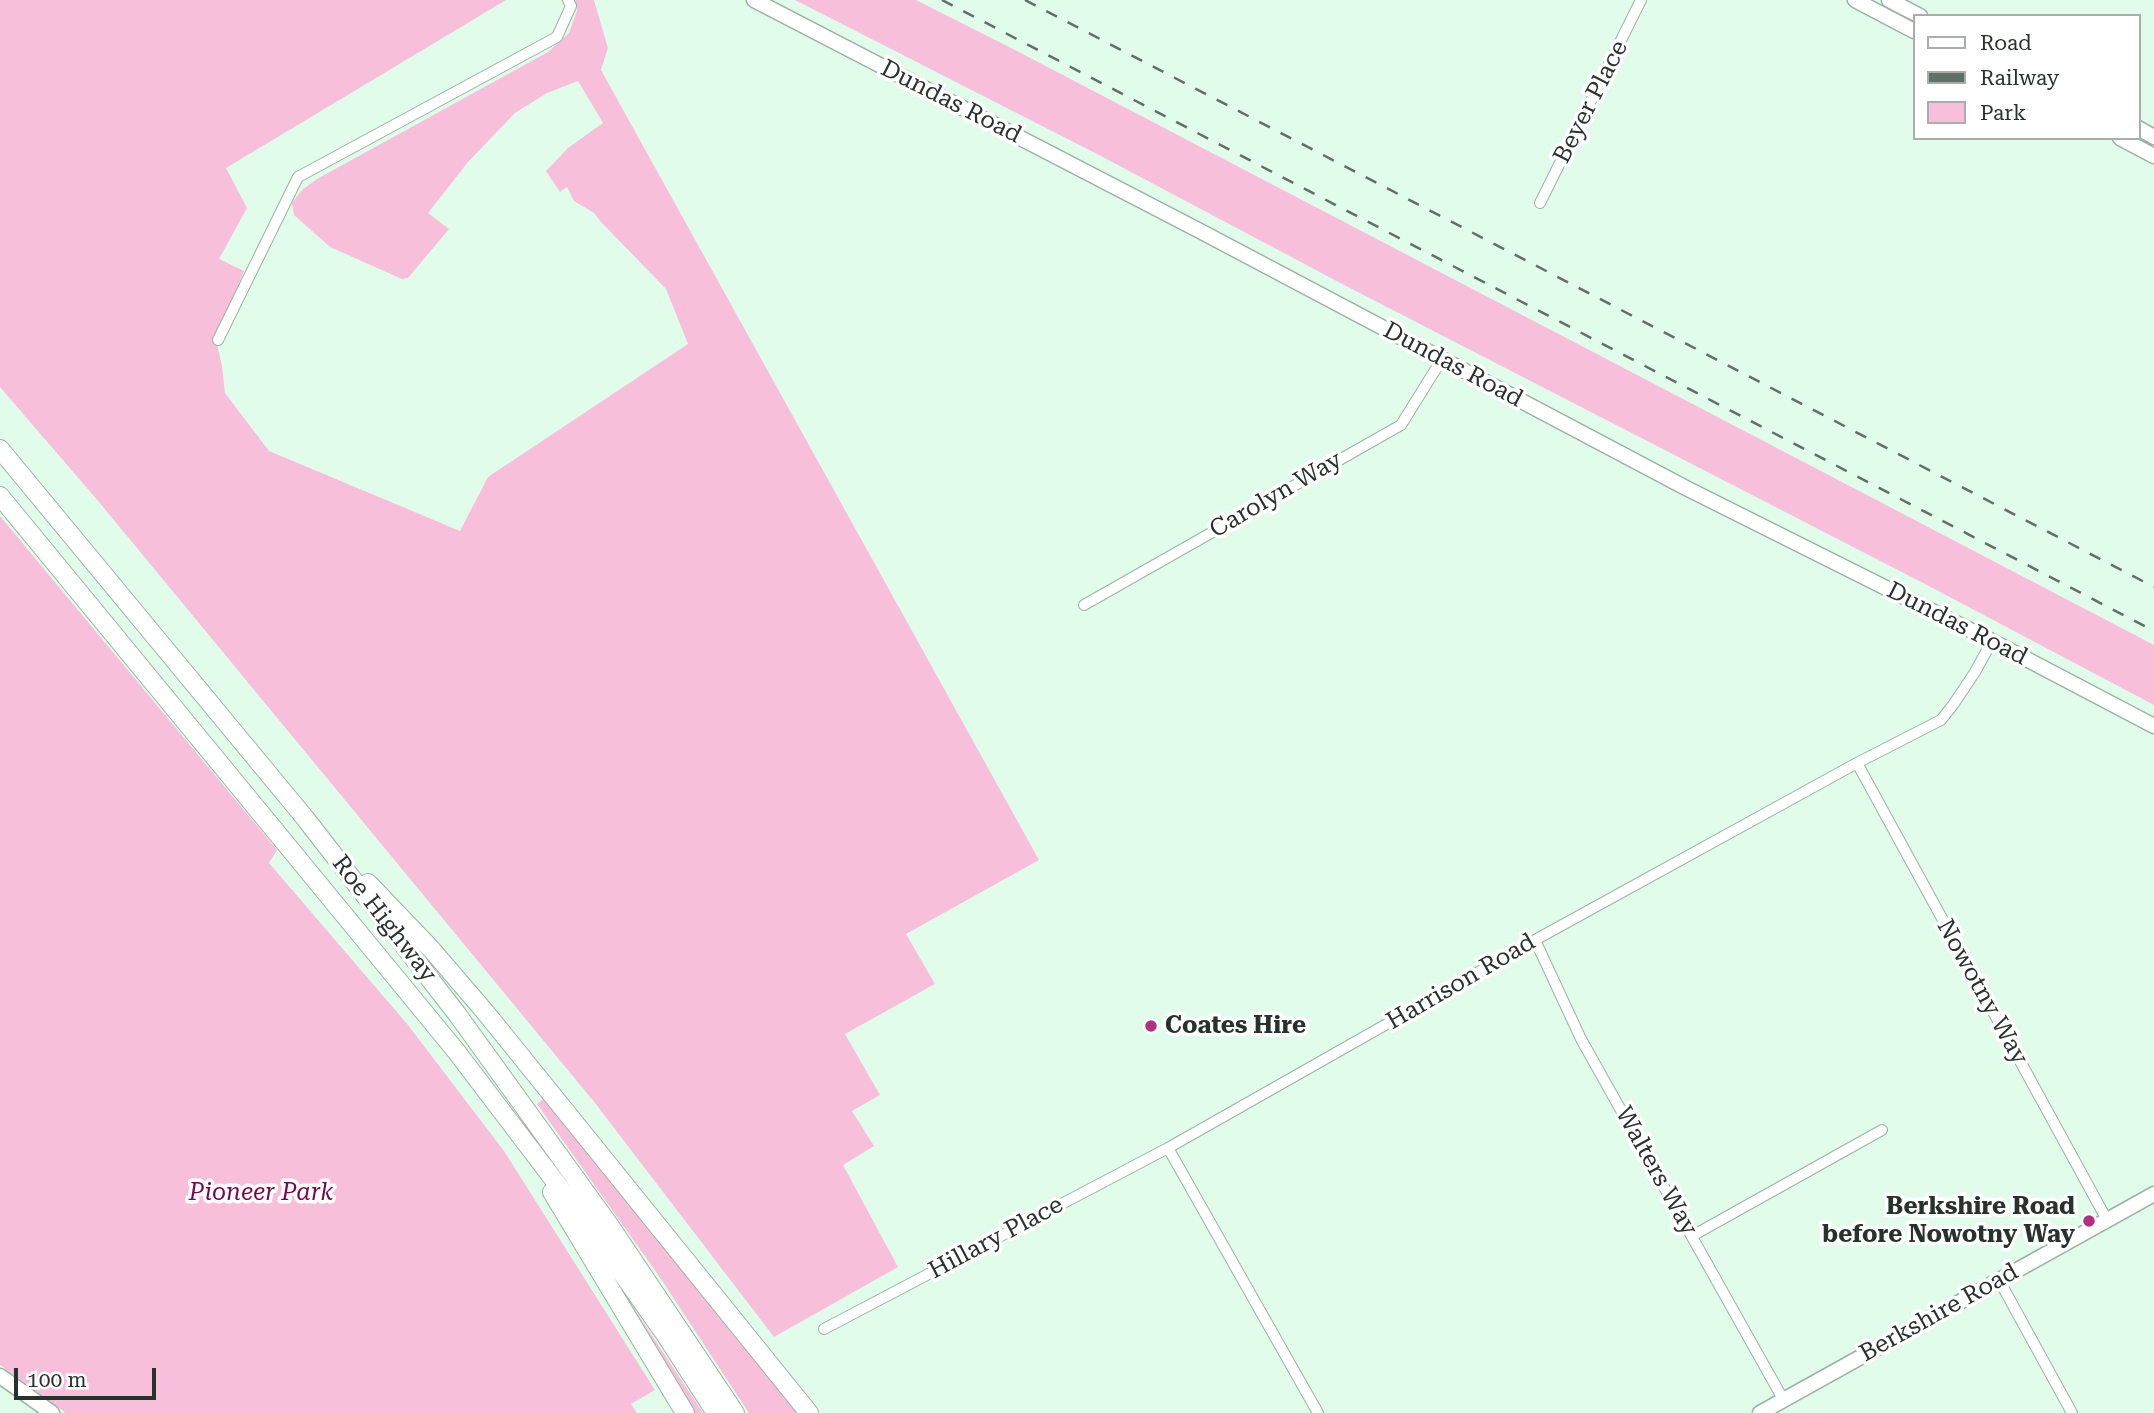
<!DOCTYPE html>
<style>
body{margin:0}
#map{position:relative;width:2154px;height:1413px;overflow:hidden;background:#e2fceb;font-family:"Roboto Serif",serif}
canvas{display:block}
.legend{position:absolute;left:1913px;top:14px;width:228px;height:126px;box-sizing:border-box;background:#fff;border:2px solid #a9adab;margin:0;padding:9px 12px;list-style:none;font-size:21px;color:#28322c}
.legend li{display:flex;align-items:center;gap:14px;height:35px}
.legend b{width:35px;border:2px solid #a9adab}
.scale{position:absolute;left:14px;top:1368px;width:142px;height:32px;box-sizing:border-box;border:4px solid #28322c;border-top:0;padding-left:9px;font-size:21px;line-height:24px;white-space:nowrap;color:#28322c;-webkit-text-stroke:5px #fff;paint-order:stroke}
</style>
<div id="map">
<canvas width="2154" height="1413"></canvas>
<ul class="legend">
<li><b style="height:9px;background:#fff"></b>Road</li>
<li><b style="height:9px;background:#617067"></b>Railway</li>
<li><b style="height:19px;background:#f8bfdb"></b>Park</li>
</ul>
<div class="scale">100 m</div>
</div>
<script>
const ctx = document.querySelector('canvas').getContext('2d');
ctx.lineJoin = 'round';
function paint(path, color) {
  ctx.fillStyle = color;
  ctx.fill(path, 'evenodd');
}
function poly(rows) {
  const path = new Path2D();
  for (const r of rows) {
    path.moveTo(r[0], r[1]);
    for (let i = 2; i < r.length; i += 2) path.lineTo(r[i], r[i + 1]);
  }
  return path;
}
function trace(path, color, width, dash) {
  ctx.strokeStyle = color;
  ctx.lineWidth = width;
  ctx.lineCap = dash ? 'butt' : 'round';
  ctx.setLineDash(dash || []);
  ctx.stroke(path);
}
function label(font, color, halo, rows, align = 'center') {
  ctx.font = font + ' "Roboto Serif",serif';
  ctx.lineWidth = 7;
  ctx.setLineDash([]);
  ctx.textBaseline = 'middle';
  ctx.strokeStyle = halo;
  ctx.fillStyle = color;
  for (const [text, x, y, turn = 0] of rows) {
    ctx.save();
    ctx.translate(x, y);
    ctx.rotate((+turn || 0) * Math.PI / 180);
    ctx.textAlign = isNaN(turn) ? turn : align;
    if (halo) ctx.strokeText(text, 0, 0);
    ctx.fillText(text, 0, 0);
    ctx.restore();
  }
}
paint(poly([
 [0,0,506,0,226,168,247,208,219,259,244,271,216,340,222,366,225,393,269,451,460,531,488,477,688,344,666,289,601,222,594,213,574,201,567,187,560,192,546,171,568,148,603,123,578,81,547,93,515,113,468,162,428,213,449,229,408,278,402,279,330,247,294,215,292,203,302,190,317,179,548,52,569,33,577,11,575,0,594,0,608,48,601,70,1039,860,906,934,935,984,845,1034,880,1095,852,1111,874,1146,843,1165,898,1267,774,1337,595,1103,99,502,0,387],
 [795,0,916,0,1015,50,2154,645,2154,705,1925,584,1346,286,1097,154],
 [0,516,277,850,269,863,408,1025,504,1151,655,1390,631,1404,637,1413,66,1413,0,1365],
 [548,1095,803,1413,749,1413,659,1276,537,1104],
 [620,1287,703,1413,692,1413]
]), '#f8bfdb');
const street = poly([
 [1540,203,1641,0],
 [218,340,298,177,557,37,571,6,568,0],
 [1084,605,1401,425,1442,359],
 [1857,763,2107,1220],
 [1535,940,1581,1039,1783,1399],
 [1692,1236,1882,1130],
 [1999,1280,2072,1413],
 [824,1329,1168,1148],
 [1318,1413,1168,1148,1535,940,1857,763,1941,720,1953,705,1975,672,1992,641]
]);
const secondary = poly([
 [754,0,1200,231,1686,488,1992,641,2154,726],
 [1855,0,1914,31],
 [1889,0,1920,16],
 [2138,128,2154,137],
 [2120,138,2154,156],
 [0,1376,52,1413],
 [1760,1413,2154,1194]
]);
const highway = poly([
 [0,449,305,818,457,1014,610,1226,735,1413],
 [0,496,456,1051,589,1226,667,1337,716,1413],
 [368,883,432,950,486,1013,809,1413],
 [552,1192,685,1413]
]);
trace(street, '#9ab2a3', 12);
trace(secondary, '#9ab2a3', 17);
trace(highway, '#9ab2a3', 20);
trace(street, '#fff', 10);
trace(secondary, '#fff', 14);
trace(highway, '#fff', 18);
trace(poly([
 [942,0,2154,631],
 [1025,0,2154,587]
]), '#617067', 2.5, [12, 12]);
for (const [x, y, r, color] of [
 [1151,1026,7,"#b1317e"],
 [2089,1221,7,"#b1317e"]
]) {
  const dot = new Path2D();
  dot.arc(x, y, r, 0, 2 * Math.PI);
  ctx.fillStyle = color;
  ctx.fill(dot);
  trace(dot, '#fff', 2.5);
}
label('24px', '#28322c', '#fff', [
 ["Dundas Road",951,102,27],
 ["Beyer Place",1591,102,-63],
 ["Dundas Road",1453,365,28],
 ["Carolyn Way",1276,495,-30],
 ["Dundas Road",1957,624,27],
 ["Roe Highway",384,919,52],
 ["Harrison Road",1461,982,-30],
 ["Nowotny Way",1982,992,61],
 ["Walters Way",1656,1171,61],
 ["Hillary Place",996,1238,-28],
 ["Berkshire Road",1939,1313,-29]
]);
label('bold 24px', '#28322c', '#fff', [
 ["Coates Hire",1165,1026],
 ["Berkshire Road",2075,1207,"right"],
 ["before Nowotny Way",2075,1235,"right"]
], 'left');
label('italic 24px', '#73084e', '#fff', [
 ["Pioneer Park",261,1193]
]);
</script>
